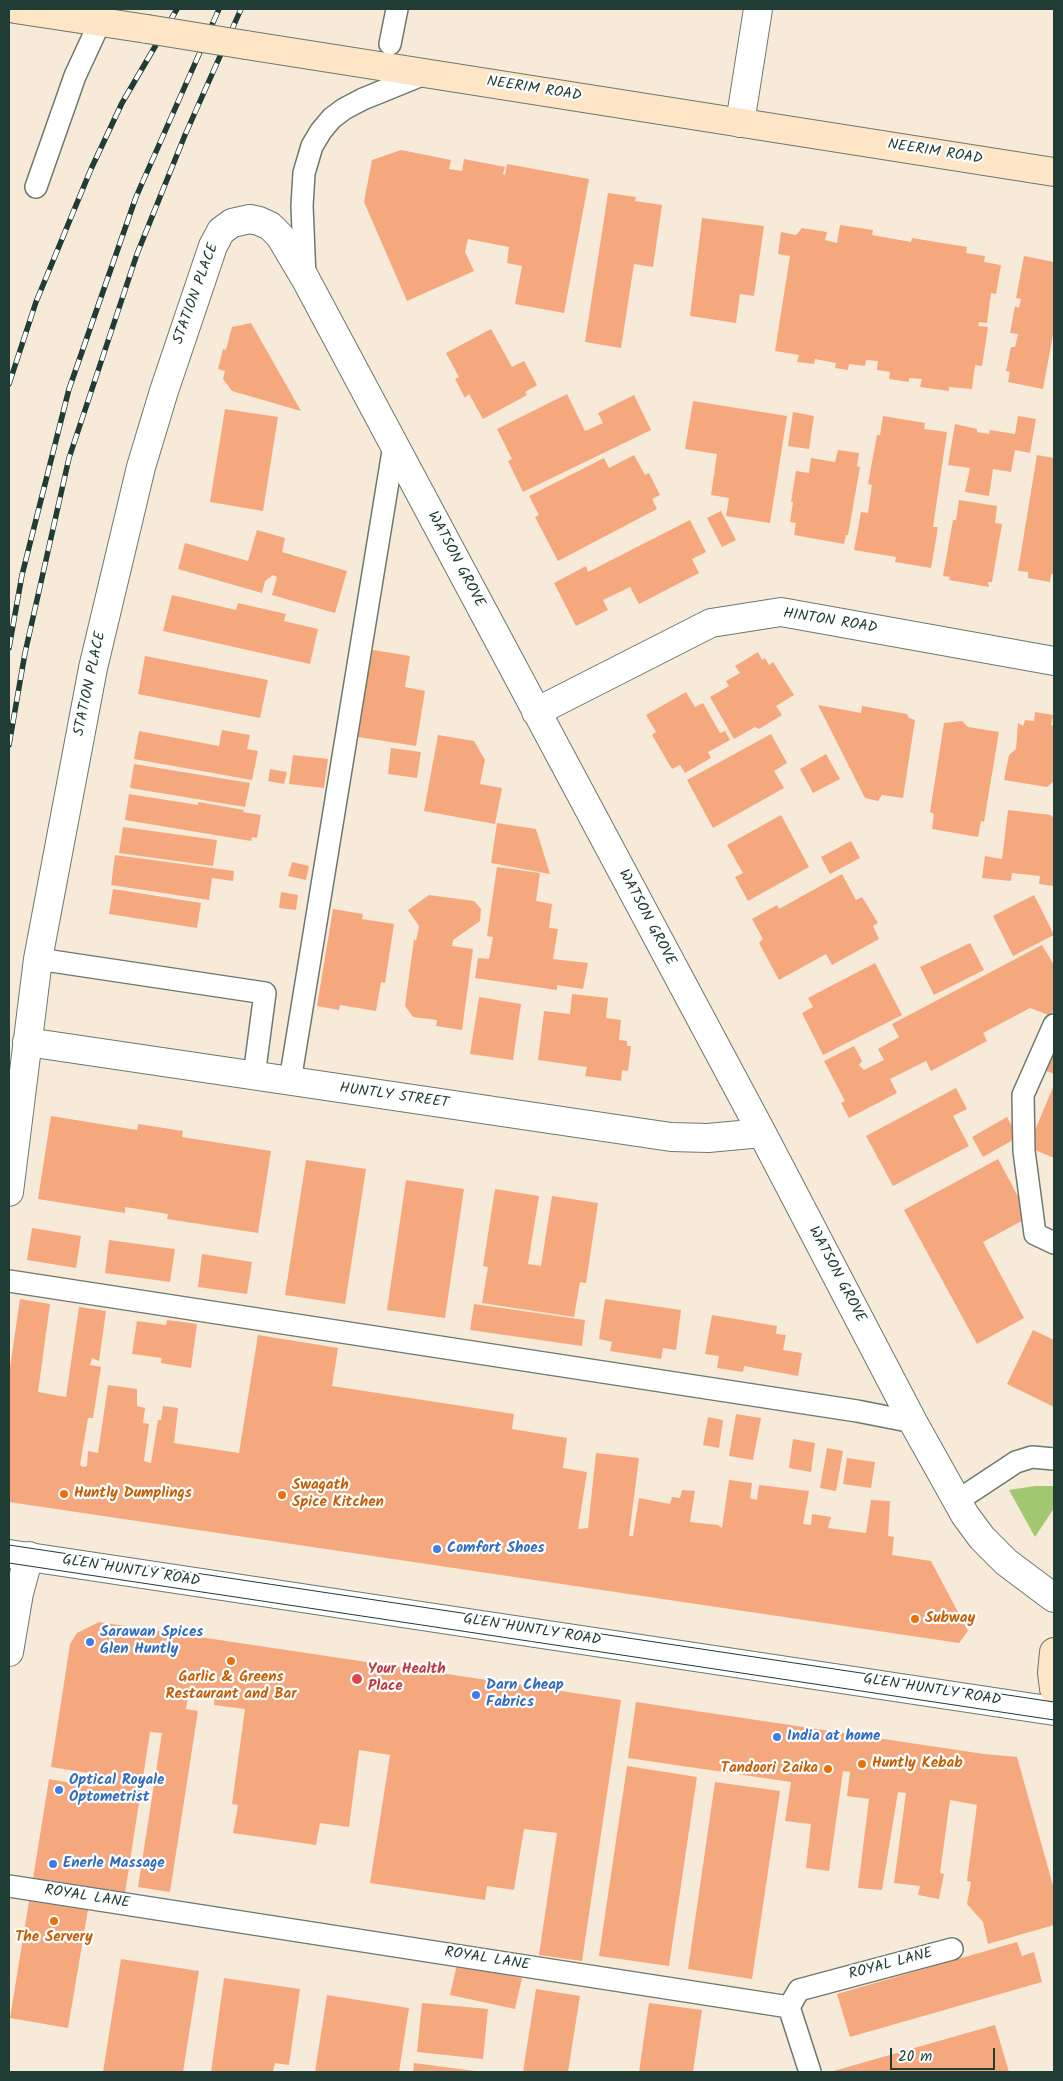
<!DOCTYPE html>
<style>
body{margin:0}
#map{position:relative;width:1063px;height:2081px;overflow:hidden;background:#f8ead8;font-family:Kalam,sans-serif}
canvas{display:block}
.frame{position:absolute;inset:0;border:10px solid #1f3d34;pointer-events:none}
.scale{position:absolute;left:890px;top:2048px;width:105px;height:22px;box-sizing:border-box;border:2px solid #1f3d34;border-top:0;padding-left:6px;font-size:15px;line-height:18px;white-space:nowrap;color:#1f3d34;-webkit-text-stroke:4px #fff;paint-order:stroke}
</style>
<div id="map">
<canvas width="1063" height="2081"></canvas>
<div class="frame"></div>
<div class="scale">20 m</div>
</div>
<script>
const ctx = document.querySelector('canvas').getContext('2d');
ctx.lineJoin = 'round';
function paint(path, color) {
  ctx.fillStyle = color;
  ctx.fill(path, 'evenodd');
}
function poly(rows) {
  const path = new Path2D();
  for (const r of rows) {
    path.moveTo(r[0], r[1]);
    for (let i = 2; i < r.length; i += 2) path.lineTo(r[i], r[i + 1]);
  }
  return path;
}
function trace(path, color, width, dash) {
  ctx.strokeStyle = color;
  ctx.lineWidth = width;
  ctx.lineCap = dash ? 'butt' : 'round';
  ctx.setLineDash(dash || []);
  ctx.stroke(path);
}
function label(font, color, halo, rows, align = 'center') {
  ctx.font = font + ' Kalam,sans-serif';
  ctx.lineWidth = 4.5;
  ctx.setLineDash([]);
  ctx.textBaseline = 'middle';
  ctx.strokeStyle = halo;
  ctx.fillStyle = color;
  for (const [text, x, y, turn = 0] of rows) {
    ctx.save();
    ctx.translate(x, y);
    ctx.rotate((+turn || 0) * Math.PI / 180);
    ctx.textAlign = isNaN(turn) ? turn : align;
    if (halo) ctx.strokeText(text, 0, 0);
    ctx.fillText(text, 0, 0);
    ctx.restore();
  }
}
paint(poly([
 [1035,1486,1054,1486,1054,1508,1035,1537,1009,1490]
]), '#a2c771');
paint(poly([
 [401,150,451,160,449,169,462,171,464,159,505,167,503,174,505,175,507,164,589,179,564,313,515,304,522,266,507,263,509,247,468,239,465,252,474,271,407,301,364,202,372,160],
 [608,193,636,197,635,201,662,205,653,267,634,264,621,348,585,342],
 [702,218,764,226,754,296,740,294,736,323,690,316],
 [840,225,873,230,872,235,911,242,912,238,967,247,966,253,985,256,984,262,1001,265,996,294,991,293,987,323,979,322,978,326,988,327,982,366,975,365,972,389,949,387,949,391,920,387,922,379,909,378,909,382,889,379,890,372,877,370,878,361,866,360,865,366,849,364,848,370,835,368,836,363,815,359,814,364,797,362,799,355,775,351,790,256,778,254,781,232,796,235,802,228,827,232,825,240,837,243],
 [1024,256,1054,262,1054,329,1043,389,1008,382,1010,372,1006,371,1011,347,1015,347,1018,334,1010,333,1015,306,1019,308,1021,299,1016,298],
 [251,323,301,411,232,391,223,379,225,371,218,369,223,349,226,350,232,327],
 [491,329,512,367,524,361,537,385,525,392,527,395,483,419,469,394,465,398,455,379,459,377,446,353],
 [567,394,585,431,603,423,598,413,634,395,651,430,523,492,508,461,512,459,497,429],
 [693,401,787,416,770,523,726,516,729,498,711,495,717,454,685,449],
 [225,409,278,417,263,511,210,502],
 [793,412,814,416,809,449,788,446],
 [883,416,925,423,924,429,947,432,933,527,938,527,931,568,895,562,896,557,854,550,861,512,868,513,872,485,868,484,877,435,880,435],
 [1018,416,1036,419,1030,453,1015,450,1011,472,993,469,989,496,965,492,970,468,948,465,955,424,977,429,977,432,989,434,990,430,1015,434],
 [838,450,859,453,857,466,860,467,848,535,846,535,844,544,794,535,796,523,790,522,793,502,791,502,796,471,809,473,811,458,835,462],
 [634,455,645,475,649,473,660,495,652,499,657,509,558,561,535,517,539,515,529,496,604,458,609,468],
 [1037,455,1054,458,1054,575,1051,574,1050,582,1028,578,1028,572,1018,571],
 [959,500,997,506,995,523,1002,524,992,582,988,582,989,587,949,580,950,577,943,576,953,520,956,520],
 [721,511,736,540,722,547,707,518],
 [690,520,706,552,692,559,699,573,639,604,630,587,603,600,608,610,576,626,554,583,586,566,588,572],
 [257,530,285,538,282,552,347,571,335,613,272,595,277,577,273,575,265,581,262,593,178,569,185,543,248,561],
 [172,595,236,610,238,603,286,614,284,621,318,629,310,664,163,631],
 [367,649,410,656,405,687,425,691,416,746,352,736],
 [758,652,762,660,765,658,769,665,773,662,794,695,776,706,782,715,759,729,755,727,734,739,710,697,729,686,726,681,740,673,735,666],
 [145,656,268,680,260,718,138,694],
 [686,692,695,707,703,703,720,733,725,731,730,740,708,752,711,758,685,773,680,765,672,769,652,735,656,732,646,715],
 [818,705,861,713,862,706,907,714,909,718,915,720,903,798,882,795,878,801,865,798],
 [1035,712,1053,715,1051,725,1054,726,1054,781,1047,787,1004,780,1009,755,1016,749,1018,723,1023,726,1025,720,1034,721],
 [962,721,968,727,999,732,984,822,981,821,978,837,932,829,934,814,930,812,944,723],
 [222,730,250,735,247,749,258,751,252,780,134,759,139,731,219,746],
 [771,734,787,763,774,771,784,788,713,828,687,780],
 [438,735,474,741,485,760,480,784,502,788,495,824,424,811],
 [391,748,421,752,417,778,388,774],
 [826,754,840,779,813,793,800,769],
 [293,755,328,759,324,788,289,784],
 [134,764,250,783,245,807,130,788],
 [270,769,287,772,284,784,268,781],
 [129,794,198,805,198,802,244,810,243,812,261,815,257,838,252,837,251,841,125,820],
 [1008,810,1051,815,1054,819,1054,886,1039,884,1040,876,1012,873,1011,881,982,878,985,856,1002,859],
 [781,815,809,867,748,901,735,877,743,873,727,845],
 [497,823,536,829,550,874,491,863],
 [123,827,217,840,213,866,119,853],
 [851,841,860,858,830,874,821,857],
 [115,855,234,871,233,881,212,878,209,900,111,885],
 [292,862,309,866,306,880,288,876],
 [497,867,540,873,536,901,552,904,549,928,558,929,553,959,588,963,583,989,557,985,557,990,475,978,478,958,489,959,493,937,487,936],
 [842,874,856,900,862,897,878,923,873,926,879,939,832,965,826,954,779,980,759,943,763,939,752,919,777,905,779,909],
 [113,889,201,903,197,928,109,914],
 [281,892,298,895,296,910,279,908],
 [429,895,474,901,481,909,480,921,453,940,452,946,473,949,462,1030,436,1026,437,1020,413,1017,405,1006,414,939,416,941,419,926,408,910],
 [1034,895,1054,935,1013,956,993,916],
 [333,909,363,914,362,919,394,924,385,983,381,982,376,1011,340,1005,339,1010,317,1006],
 [970,943,984,970,934,995,920,967],
 [1042,945,1054,965,1054,1007,1051,1016,1030,1008,983,1033,987,1041,931,1071,926,1061,890,1079,897,1093,849,1118,841,1103,845,1101,824,1061,854,1046,862,1061,859,1065,864,1070,884,1060,878,1049,899,1037,892,1024],
 [875,963,902,1015,823,1055,802,1013,813,1007,808,998],
 [572,994,608,998,606,1018,621,1020,619,1040,627,1041,627,1046,631,1046,628,1071,622,1070,621,1081,585,1076,587,1067,538,1060,544,1011,570,1014],
 [479,997,521,1004,513,1060,470,1054],
 [1054,1046,1054,1074,1044,1070],
 [1054,1085,1054,1158,1028,1147],
 [956,1088,967,1109,953,1116,969,1146,893,1186,866,1136],
 [51,1116,137,1130,138,1124,183,1131,182,1137,271,1151,258,1233,167,1219,168,1214,125,1207,125,1213,38,1199],
 [1007,1117,1018,1137,983,1157,972,1137],
 [998,1159,1029,1217,983,1242,1024,1318,977,1344,904,1210],
 [306,1160,366,1169,345,1304,285,1295],
 [406,1180,464,1189,445,1318,387,1310],
 [495,1189,539,1196,528,1264,541,1266,552,1196,598,1203,586,1283,580,1282,574,1317,482,1303,488,1267,483,1266],
 [32,1228,81,1236,76,1268,27,1260],
 [109,1240,175,1249,170,1282,105,1273],
 [202,1254,252,1262,247,1294,198,1287],
 [20,1299,50,1304,38,1392,66,1397,79,1307,106,1311,99,1361,92,1358,90,1365,101,1367,93,1418,88,1418,80,1465,83,1467,87,1466,88,1451,98,1453,108,1385,137,1389,137,1406,145,1408,143,1423,149,1424,144,1461,151,1463,158,1420,161,1420,163,1406,178,1408,174,1443,239,1453,258,1335,338,1348,332,1386,514,1414,512,1429,567,1438,563,1468,587,1472,578,1529,588,1528,596,1453,639,1458,629,1536,633,1536,639,1498,670,1504,672,1497,680,1498,682,1490,695,1491,690,1522,718,1525,722,1528,729,1480,752,1483,750,1498,757,1500,759,1485,809,1491,803,1524,811,1525,812,1514,831,1517,828,1528,866,1533,871,1500,890,1501,888,1536,894,1537,892,1555,931,1561,968,1631,959,1643,9,1502,9,1374],
 [605,1299,681,1310,676,1350,663,1348,661,1359,610,1351,612,1342,599,1339],
 [474,1304,585,1320,582,1346,470,1330],
 [712,1315,777,1326,776,1334,786,1335,783,1350,802,1353,798,1376,744,1366,743,1372,717,1368,719,1356,705,1354],
 [167,1320,197,1324,191,1368,161,1363,162,1358,132,1354,137,1321,166,1325],
 [1033,1330,1054,1340,1054,1407,1007,1384],
 [736,1414,761,1418,753,1460,729,1456],
 [708,1417,723,1420,719,1448,703,1445],
 [793,1439,815,1443,811,1472,789,1468],
 [827,1448,843,1451,836,1491,820,1488],
 [847,1458,875,1462,871,1488,843,1484],
 [99,1622,621,1700,582,1961,539,1955,557,1833,524,1829,514,1890,487,1886,485,1900,370,1883,390,1755,359,1750,349,1827,320,1823,316,1845,233,1833,238,1805,232,1804,245,1709,214,1705,215,1694,189,1691,186,1709,198,1711,170,1892,138,1887,162,1733,150,1732,125,1893,33,1879,49,1779,93,1787,94,1774,51,1767,70,1644,77,1633],
 [636,1702,984,1754,1017,1757,1054,1889,1054,1925,988,1944,983,1922,967,1904,971,1882,967,1881,977,1805,950,1800,940,1873,944,1874,939,1899,918,1895,920,1886,894,1883,906,1793,898,1792,882,1890,858,1888,869,1799,847,1796,850,1772,843,1771,829,1871,806,1868,811,1824,785,1821,791,1782,628,1758],
 [627,1766,697,1777,669,1966,599,1956],
 [715,1782,780,1791,752,1979,688,1969],
 [29,1901,88,1910,68,2028,10,2018],
 [1017,1942,1022,1956,1034,1952,1042,1982,850,2037,837,1994],
 [121,1959,199,1971,183,2072,103,2072],
 [457,1964,522,1978,515,2009,450,1995],
 [224,1978,300,1989,289,2065,275,2063,273,2072,211,2072],
 [536,1989,580,1996,568,2072,523,2072],
 [327,1995,409,2008,399,2072,315,2072],
 [422,2003,488,2009,483,2059,417,2052],
 [649,2003,702,2010,693,2072,639,2072],
 [995,2025,1009,2072,830,2072],
 [414,2063,475,2071,475,2072,413,2072]
]), '#f5a87e');
const service = poly([
 [390,44,397,9],
 [36,187,75,76,100,22],
 [305,277,302,206,304,173,312,146,321,131,332,118,344,109,363,99,427,73],
 [38,959,265,993,254,1076],
 [1054,1025,1023,1095,1024,1151,1035,1234,1054,1243],
 [290,1081,394,445],
 [9,1281,857,1411,913,1422],
 [957,1501,1016,1462,1032,1457,1054,1459],
 [9,1886,789,2007],
 [789,2007,799,1990,952,1949],
 [789,2007,810,2072]
]);
const minor = poly([
 [740,123,758,9],
 [536,712,711,623,781,612,1054,661],
 [27,1042,671,1137,708,1138,762,1133],
 [9,1192,38,959,93,668,141,467,164,391,213,246,221,231,232,223,250,219,259,221,270,226,280,236,305,278,762,1133,913,1422,965,1515,982,1538,1006,1562,1054,1598]
]);
const tertiary = poly([
 [9,1554,1054,1711],
 [9,1652,19,1593,29,1556]
]);
const secondary = poly([
 [15,9,147,29],
 [246,45,1054,172],
 [1054,1652,1052,1673,1054,1689]
]);
trace(service, '#6b7a6d', 24);
trace(minor, '#6b7a6d', 30);
trace(tertiary, '#6b7a6d', 30);
trace(secondary, '#6b7a6d', 30);
trace(service, '#fff', 21);
trace(minor, '#fff', 28);
trace(tertiary, '#fff', 28);
trace(secondary, '#fde5c5', 28);
trace(poly([
 [9,1545,1054,1702],
 [9,1563,1054,1720]
]), '#1f3d34', 1);
const rail = poly([
 [9,384,36,302,91,169,122,103,177,9],
 [9,648,22,575,69,389,136,197,219,9],
 [9,745,25,653,69,458,137,254,185,135,241,9]
]);
trace(rail, '#1f3d34', 5.5);
trace(rail, '#fff', 4, [11]);
const secondaryBridge = poly([
 [147,29,246,45]
]);
trace(secondaryBridge, '#6b7a6d', 30, []);
trace(secondaryBridge, '#fde5c5', 28);
for (const [x, y, r, color] of [
 [64,1494,5,"#e8710a"],
 [282,1495,5,"#e8710a"],
 [437,1549,5,"#3f7fe0"],
 [915,1619,5,"#e8710a"],
 [90,1642,5,"#3f7fe0"],
 [231,1661,5,"#e8710a"],
 [357,1679,6,"#e0444e"],
 [476,1695,5,"#3f7fe0"],
 [777,1737,5,"#3f7fe0"],
 [862,1764,5,"#e8710a"],
 [828,1769,5,"#e8710a"],
 [59,1790,5,"#3f7fe0"],
 [53,1864,5,"#3f7fe0"],
 [54,1921,5,"#e8710a"]
]) {
  const dot = new Path2D();
  dot.arc(x, y, r, 0, 2 * Math.PI);
  ctx.fillStyle = color;
  ctx.fill(dot);
  trace(dot, '#fff', 2);
}
label('15px', '#1f3d34', '#fff', [
 ["NEERIM ROAD",534,90,9],
 ["NEERIM ROAD",935,153,9],
 ["STATION PLACE",197,294,-70],
 ["WATSON GROVE",455,560,62],
 ["HINTON ROAD",830,622,9],
 ["STATION PLACE",91,684,-78],
 ["WATSON GROVE",646,918,62],
 ["HUNTLY STREET",394,1097,8],
 ["WATSON GROVE",836,1275,62],
 ["GLEN HUNTLY ROAD",131,1572,9],
 ["GLEN HUNTLY ROAD",532,1631,9],
 ["GLEN HUNTLY ROAD",932,1691,9],
 ["ROYAL LANE",87,1898,9],
 ["ROYAL LANE",487,1960,9],
 ["ROYAL LANE",891,1965,-15]
]);
label('bold 15px', '#c56008', '#fff', [
 ["Swagath",292,1486],
 ["Spice Kitchen",292,1503],
 ["Huntly Dumplings",74,1494],
 ["Subway",925,1619],
 ["Garlic & Greens",231,1678,"center"],
 ["Restaurant and Bar",231,1695,"center"],
 ["Huntly Kebab",872,1764],
 ["Tandoori Zaika",818,1769,"right"],
 ["The Servery",54,1938,"center"]
], 'left');
label('bold 15px', '#366cbe', '#fff', [
 ["Comfort Shoes",447,1549],
 ["Sarawan Spices",100,1633],
 ["Glen Huntly",100,1650],
 ["Darn Cheap",486,1686],
 ["Fabrics",486,1703],
 ["India at home",787,1737],
 ["Optical Royale",69,1781],
 ["Optometrist",69,1798],
 ["Enerle Massage",63,1864]
], 'left');
label('bold 15px', '#be3a42', '#fff', [
 ["Your Health",368,1670],
 ["Place",368,1687]
], 'left');
</script>
